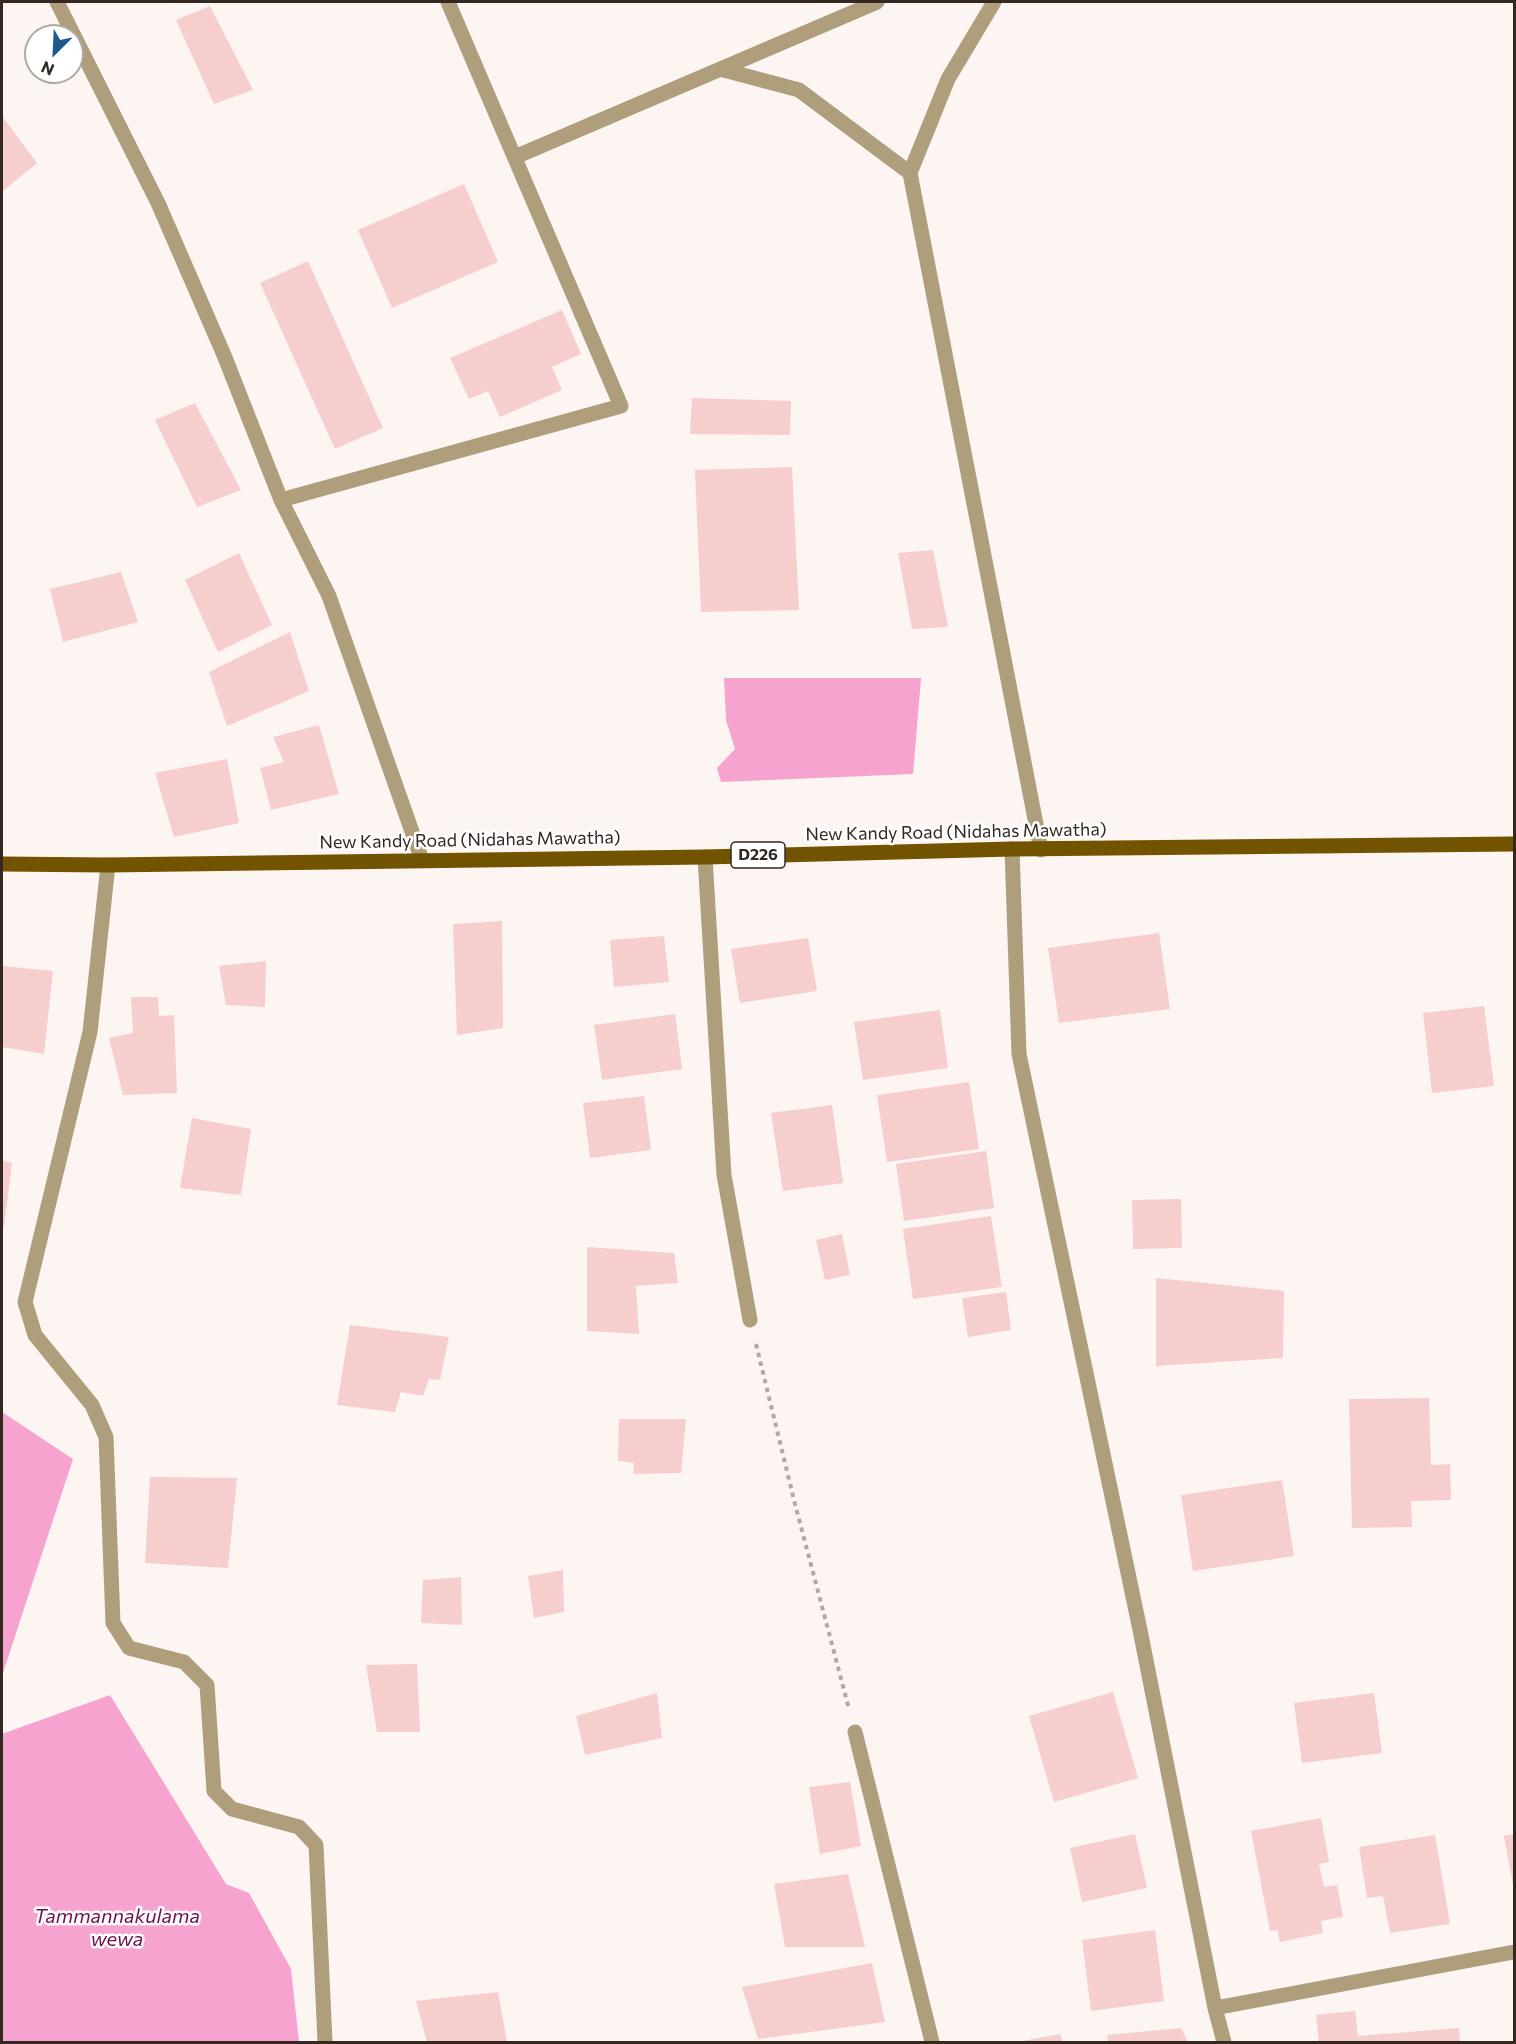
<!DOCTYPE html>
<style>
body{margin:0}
#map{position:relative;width:1516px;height:2044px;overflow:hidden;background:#fcf5f2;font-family:Commissioner,sans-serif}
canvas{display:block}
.frame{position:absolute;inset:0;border:3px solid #342821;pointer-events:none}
.north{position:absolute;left:24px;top:24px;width:60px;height:60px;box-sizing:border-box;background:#fff;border:2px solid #aea9a6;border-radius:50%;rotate:204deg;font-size:16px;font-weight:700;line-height:24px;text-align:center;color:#342821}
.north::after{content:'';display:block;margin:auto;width:21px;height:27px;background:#1d588f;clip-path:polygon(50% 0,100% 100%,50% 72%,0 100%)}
</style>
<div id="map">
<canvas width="1516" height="2044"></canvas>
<div class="frame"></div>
<div class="north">N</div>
</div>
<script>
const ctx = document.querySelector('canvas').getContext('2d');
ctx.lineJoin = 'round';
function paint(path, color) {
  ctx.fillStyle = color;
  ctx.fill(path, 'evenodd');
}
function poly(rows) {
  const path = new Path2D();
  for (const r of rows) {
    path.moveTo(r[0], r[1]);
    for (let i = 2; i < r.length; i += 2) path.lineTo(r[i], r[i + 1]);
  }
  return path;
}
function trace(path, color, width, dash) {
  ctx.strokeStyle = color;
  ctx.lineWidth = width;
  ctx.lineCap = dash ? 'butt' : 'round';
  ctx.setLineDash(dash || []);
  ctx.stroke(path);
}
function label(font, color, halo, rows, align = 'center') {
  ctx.font = font + ' Commissioner,sans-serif';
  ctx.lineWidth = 5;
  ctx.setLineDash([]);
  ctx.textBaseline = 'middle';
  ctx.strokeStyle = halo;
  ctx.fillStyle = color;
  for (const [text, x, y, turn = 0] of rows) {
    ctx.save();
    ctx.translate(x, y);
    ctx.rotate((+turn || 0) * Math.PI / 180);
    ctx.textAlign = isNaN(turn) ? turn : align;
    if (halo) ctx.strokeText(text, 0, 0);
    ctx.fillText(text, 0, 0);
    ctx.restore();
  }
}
paint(poly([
 [724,678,921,678,913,774,721,782,717,768,735,749,726,720],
 [2,1412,73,1459,2,1676],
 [110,1695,226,1884,249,1893,291,1969,299,2042,2,2042,2,1734]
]), '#f7a3cf');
paint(poly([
 [210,6,253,90,214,104,176,20],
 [2,116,37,163,2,192],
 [464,184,498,262,392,308,358,230],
 [308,261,383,428,335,449,260,283],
 [562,310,581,354,552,367,562,390,500,417,488,391,469,399,450,358],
 [692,398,791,401,790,435,690,434],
 [195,403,241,490,197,507,155,420],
 [792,467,799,610,701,612,695,470],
 [933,550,948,627,912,629,898,553],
 [239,553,272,625,218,652,185,580],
 [121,572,138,622,63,642,50,589],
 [290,632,309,691,227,726,209,672],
 [319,725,339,794,271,810,260,768,284,762,273,737],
 [227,759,239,823,174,837,155,773],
 [502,921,503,1028,457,1035,453,924],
 [1159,933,1170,1009,1059,1023,1048,948],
 [664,936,669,982,614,987,610,940],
 [808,938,817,991,740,1003,731,949],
 [266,961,265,1007,226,1005,219,966],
 [2,966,53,971,44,1054,2,1047],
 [131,997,158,997,159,1016,174,1015,177,1093,123,1095,109,1038,133,1033],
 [1484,1006,1494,1086,1432,1093,1423,1013],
 [940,1010,948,1068,863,1080,854,1022],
 [675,1014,682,1069,602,1080,594,1025],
 [969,1082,979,1149,887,1162,877,1095],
 [644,1096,651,1150,590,1158,583,1103],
 [832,1105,843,1183,783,1191,771,1113],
 [192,1118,251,1129,241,1195,180,1188],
 [986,1151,994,1208,904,1221,896,1164],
 [2,1160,12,1163,4,1227,2,1227],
 [1181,1199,1182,1248,1133,1249,1132,1200],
 [991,1216,1002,1287,913,1299,903,1229],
 [842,1234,850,1275,825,1280,816,1240],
 [587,1247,674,1253,678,1283,636,1286,639,1334,587,1331],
 [1156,1278,1284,1291,1283,1358,1156,1366],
 [1006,1292,1011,1330,968,1337,962,1298],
 [350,1325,449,1337,440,1380,429,1379,423,1396,401,1392,395,1412,337,1405],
 [1429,1398,1431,1465,1450,1464,1451,1500,1411,1501,1412,1527,1352,1528,1349,1399],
 [619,1419,686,1419,681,1473,633,1474,634,1463,618,1461],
 [150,1477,237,1478,228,1568,145,1563],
 [1282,1480,1294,1556,1193,1571,1181,1495],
 [563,1570,564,1612,534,1618,528,1576],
 [461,1577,462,1625,421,1623,423,1580],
 [417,1664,420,1732,377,1732,366,1665],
 [1113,1692,1138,1778,1054,1802,1029,1716],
 [657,1693,662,1738,585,1755,576,1716],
 [1374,1693,1382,1753,1302,1763,1294,1703],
 [850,1782,861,1846,820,1854,809,1787],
 [1321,1818,1329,1862,1319,1864,1324,1887,1337,1885,1343,1917,1321,1921,1323,1933,1280,1942,1277,1930,1270,1931,1251,1831],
 [1135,1834,1147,1888,1082,1902,1070,1848],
 [1514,1834,1514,1885,1513,1885,1504,1836],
 [1435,1835,1450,1924,1390,1933,1383,1896,1367,1898,1359,1847],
 [848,1874,865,1947,785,1947,774,1884],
 [1155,1930,1164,2001,1091,2011,1082,1940],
 [872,1963,885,2022,758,2039,742,1987],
 [498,1992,507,2042,427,2042,416,2001],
 [1355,2011,1358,2036,1459,2028,1460,2042,1319,2042,1316,2015],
 [1181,2028,1188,2042,1108,2042,1107,2035],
 [1060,2034,1063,2042,1023,2042,1022,2041]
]), '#f6cecd');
trace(poly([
 [756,1344,795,1504,849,1709]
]), '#b1a8a3', 4, [4.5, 4.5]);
trace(poly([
 [57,2,158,203,224,355,281,500,329,596,422,860],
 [994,2,948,79,910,173,1041,850],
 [720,69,799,90,910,173],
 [515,157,877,2],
 [281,500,621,406,448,2],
 [1012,849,1019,1054,1140,1630,1215,2008,1224,2042],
 [705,857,724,1175,750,1320],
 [108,865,90,1032,25,1302,35,1335,92,1405,106,1437,113,1623,129,1648,184,1662,207,1685,214,1791,232,1809,299,1827,316,1845,325,2042],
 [855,1732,932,2042],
 [1215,2008,1514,1952]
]), '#af9e7c', 15);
trace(poly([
 [2,864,108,865,705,857,1012,849,1514,844]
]), '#725300', 15);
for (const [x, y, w] of [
 [758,855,54]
]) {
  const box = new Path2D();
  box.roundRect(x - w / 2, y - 13, w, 26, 4.5);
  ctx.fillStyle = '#fff';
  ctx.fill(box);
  trace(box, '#342821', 1.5);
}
label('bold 16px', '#342821', null, [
 ["D226",758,855]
]);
label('18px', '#342821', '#fff', [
 ["New Kandy Road (Nidahas Mawatha)",956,832,-1],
 ["New Kandy Road (Nidahas Mawatha)",470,840,-1]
]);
label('italic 20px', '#72104f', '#fff', [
 ["Tammannakulama",117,1916],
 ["wewa",117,1939]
]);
</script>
